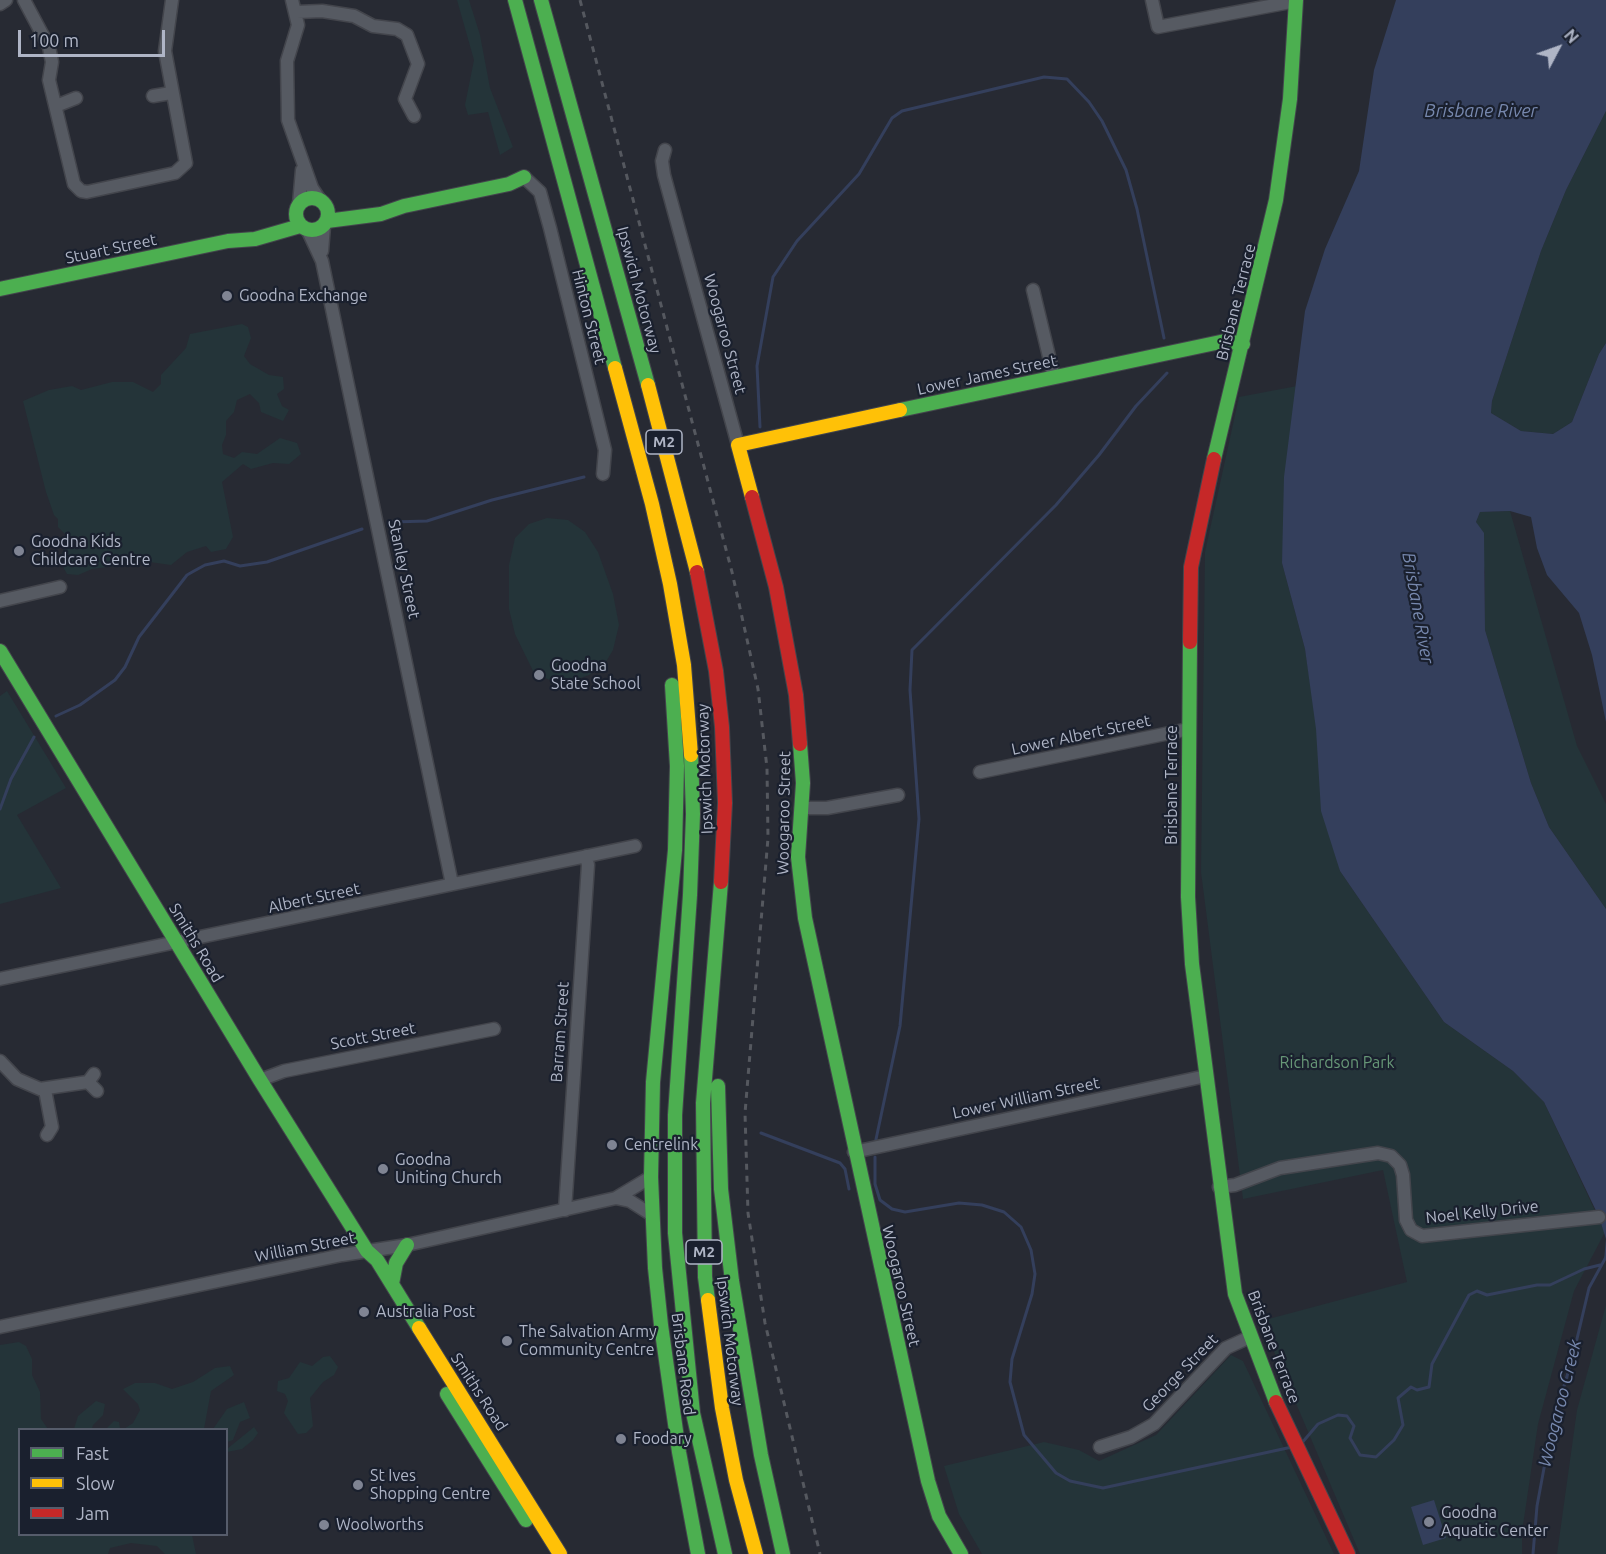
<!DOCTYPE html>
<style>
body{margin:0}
#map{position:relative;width:1606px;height:1554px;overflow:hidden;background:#272a33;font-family:Ubuntu,sans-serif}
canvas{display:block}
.legend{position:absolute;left:18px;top:1428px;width:210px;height:108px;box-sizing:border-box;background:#1a202e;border:2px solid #565c6b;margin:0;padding:8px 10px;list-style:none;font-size:18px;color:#afb5c6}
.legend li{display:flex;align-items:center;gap:12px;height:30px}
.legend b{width:30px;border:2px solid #565c6b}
.north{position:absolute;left:1528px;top:18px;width:60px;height:60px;-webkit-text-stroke:4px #1a202e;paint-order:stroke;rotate:49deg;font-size:16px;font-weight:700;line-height:24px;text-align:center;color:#afb5c6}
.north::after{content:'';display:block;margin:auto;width:21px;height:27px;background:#afb5c6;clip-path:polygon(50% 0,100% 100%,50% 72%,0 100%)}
.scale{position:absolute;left:18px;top:30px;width:147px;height:27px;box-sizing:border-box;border:3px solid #afb5c6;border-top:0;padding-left:8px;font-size:18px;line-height:21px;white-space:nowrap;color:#afb5c6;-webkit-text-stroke:4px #1a202e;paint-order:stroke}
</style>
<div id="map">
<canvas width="1606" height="1554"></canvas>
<ul class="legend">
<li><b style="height:8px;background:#4caf50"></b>Fast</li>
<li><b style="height:8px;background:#ffc107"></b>Slow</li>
<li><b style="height:8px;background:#c62828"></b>Jam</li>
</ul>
<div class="north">N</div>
<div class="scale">100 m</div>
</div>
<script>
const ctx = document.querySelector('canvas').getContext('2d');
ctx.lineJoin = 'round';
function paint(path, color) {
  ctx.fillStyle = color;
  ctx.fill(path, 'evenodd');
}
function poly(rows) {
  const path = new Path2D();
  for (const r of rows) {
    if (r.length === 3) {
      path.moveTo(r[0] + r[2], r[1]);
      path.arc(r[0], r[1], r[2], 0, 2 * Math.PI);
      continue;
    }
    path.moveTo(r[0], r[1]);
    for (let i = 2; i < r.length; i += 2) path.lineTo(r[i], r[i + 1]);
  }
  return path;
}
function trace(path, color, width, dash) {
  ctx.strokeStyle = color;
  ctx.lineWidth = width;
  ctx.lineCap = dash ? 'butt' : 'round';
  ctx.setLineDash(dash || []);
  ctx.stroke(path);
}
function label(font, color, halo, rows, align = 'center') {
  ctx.font = font + ' Ubuntu,sans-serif';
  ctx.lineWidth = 4.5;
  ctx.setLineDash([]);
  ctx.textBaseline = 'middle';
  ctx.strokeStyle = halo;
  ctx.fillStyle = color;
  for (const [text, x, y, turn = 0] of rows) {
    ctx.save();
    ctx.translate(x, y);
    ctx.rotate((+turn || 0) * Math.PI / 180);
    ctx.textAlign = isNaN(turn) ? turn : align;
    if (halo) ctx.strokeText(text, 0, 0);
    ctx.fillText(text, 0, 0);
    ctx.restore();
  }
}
paint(poly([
 [457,0,469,0,480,35,490,88,513,147,500,155,488,112,468,115,465,105,474,60],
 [1606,111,1606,343,1599,354,1572,422,1553,434,1521,431,1491,413,1492,401,1541,251,1566,190],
 [242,324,248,327,251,338,244,356,250,364,269,375,283,377,284,389,277,394,282,406,289,410,283,421,261,412,259,403,250,394,237,400,234,412,226,421,226,435,222,445,223,454,234,458,242,452,257,454,280,438,297,443,301,454,289,464,273,463,251,469,243,464,222,482,233,537,226,549,211,552,206,546,187,552,171,565,150,562,135,554,120,559,115,566,92,569,78,575,67,574,60,561,63,551,68,545,66,535,58,527,58,519,54,515,46,492,23,401,49,390,72,386,81,390,112,382,133,382,153,392,161,384,161,375,186,348,190,334],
 [1297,386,1282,563,1305,649,1340,871,1444,1022,1513,1071,1544,1102,1605,1232,1574,1291,1538,1424,1522,1532,1522,1554,1360,1554,1261,1321,1407,1282,1383,1170,1243,1199,1201,872,1205,552,1239,397],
 [1510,511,1577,746,1606,804,1606,909,1549,827,1531,783,1485,630,1485,573,1476,522,1480,512],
 [547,518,568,520,585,532,598,552,613,594,619,625,613,650,604,665,589,675,561,685,534,673,515,634,509,609,509,565,515,538,529,524],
 [7,691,66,788,17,815,61,888,0,904,0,696],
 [1606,1305,1606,1554,1557,1554,1577,1410],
 [19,1342,26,1346,32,1359,32,1375,40,1392,41,1419,48,1429,20,1430,20,1534,192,1535,196,1554,165,1554,157,1546,131,1543,110,1548,108,1554,0,1554,0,1345],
 [1231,1355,1243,1361,1334,1554,982,1554,959,1514,944,1466,1044,1442,1079,1450,1099,1461,1156,1435],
 [330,1356,338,1367,334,1375,323,1382,310,1398,313,1426,306,1433,298,1434,284,1413,288,1401,285,1394,277,1391,278,1381,289,1378,300,1362,312,1366,323,1357],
 [230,1366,234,1375,211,1391,204,1429,106,1429,114,1421,119,1422,120,1428,124,1429,133,1423,140,1410,138,1404,123,1389,135,1383,155,1383,172,1389,193,1382,215,1368],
 [96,1401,105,1404,103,1415,93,1425,92,1429,74,1429,78,1416],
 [244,1402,250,1418,240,1422,233,1440,227,1442,226,1430,213,1429,227,1409],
 [254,1427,258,1433,253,1440,242,1449,227,1452,227,1449]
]), '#243439');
paint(poly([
 [1396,0,1606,0,1606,111,1566,190,1541,251,1492,401,1491,413,1521,431,1553,434,1572,422,1599,354,1606,343,1606,722,1592,655,1579,613,1547,575,1537,548,1531,517,1510,511,1480,512,1476,522,1484,533,1485,630,1531,783,1549,827,1606,909,1606,1259,1604,1260,1606,1239,1599,1217,1544,1102,1513,1071,1444,1022,1340,871,1321,811,1316,729,1305,649,1282,563,1284,477,1305,311,1325,249,1359,171,1374,70],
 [1434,1500,1446,1538,1423,1545,1411,1507]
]), '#343f5c');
trace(poly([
 [760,427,757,366,773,277,797,241,859,174,892,118,902,111,1044,77,1067,79,1089,102,1102,121,1126,170,1137,209,1164,338],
 [393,522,427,521,492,500,584,477],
 [56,716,80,705,115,680,125,667,139,637,187,575,194,571,205,565,224,561,240,566,267,562,362,529],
 [0,809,11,779,34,737],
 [761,1133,840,1163,845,1169,849,1189],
 [875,1144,900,1026,919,819,910,690,912,650,1056,505,1099,455,1136,406,1167,373],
 [875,1157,875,1184,880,1200,892,1209,905,1212,959,1203,982,1205,1004,1212,1021,1227,1031,1250,1035,1274,1032,1294,1012,1359,1010,1382,1024,1435,1056,1473,1070,1481,1103,1488,1292,1447],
 [1301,1444,1318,1424,1338,1415,1347,1416,1354,1426,1350,1438,1360,1455,1376,1457,1394,1440,1403,1425,1398,1398,1411,1387,1417,1390,1429,1387,1432,1364,1469,1295,1477,1291,1487,1295,1537,1285,1550,1285,1584,1269,1600,1265],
 [1533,1554,1537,1506,1552,1425,1572,1360,1589,1288,1606,1257]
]), '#343f5c', 3);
const street = poly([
 [24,0,49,47,52,62,49,80,74,184,81,191,87,192,175,173,186,163,165,51,172,0],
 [292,0,298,25,287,61,288,120,312,188,320,200],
 [1152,0,1158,27,1296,1],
 [0,4,6,0],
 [297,12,322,11,354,16,373,26,397,29,407,35,418,64,405,99,414,116],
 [153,96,171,93],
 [56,106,76,98],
 [665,150,662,161,664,175,738,445],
 [524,177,540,192,550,228,605,450,603,474],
 [299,204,302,170],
 [308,231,322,261,452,884],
 [322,251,324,226],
 [1033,290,1054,377],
 [0,601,60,587],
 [980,772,1189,729],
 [801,808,827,808,898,795],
 [0,979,635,846],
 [0,1061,17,1079,40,1089,88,1082],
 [94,1074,88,1082,97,1091],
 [260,1080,284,1071,494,1029],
 [45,1090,52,1127,47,1135],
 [854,1152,1206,1076],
 [1219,1187,1235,1185,1280,1168,1378,1153,1391,1156,1400,1165,1403,1175,1406,1220,1411,1230,1422,1236,1599,1217],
 [616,1198,651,1177],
 [565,1210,588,865,586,856],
 [0,1327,342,1255,407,1245,616,1198,630,1201,652,1215],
 [1100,1447,1131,1437,1154,1424,1226,1348,1250,1337]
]);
const fast = poly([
 [515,0,615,368],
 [541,0,648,385],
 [312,214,16],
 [327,221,381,214,404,206,509,184,524,177],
 [0,289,228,241,255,239,300,226],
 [900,410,1225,341,1243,344],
 [1214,459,1276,200,1290,99,1296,0],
 [1190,642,1188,897,1192,964,1235,1294,1276,1402],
 [0,651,260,1080,367,1251,377,1260,419,1328],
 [800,744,803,783,798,857,805,918,928,1481,939,1516,961,1554],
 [691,755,693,814,690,895,675,1115,675,1233,693,1413,725,1554],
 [718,1086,721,1189,732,1281,761,1455,783,1554],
 [651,1177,655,1268,661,1325,679,1452,698,1554],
 [651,1177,653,1082,675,850,677,766,672,685],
 [392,1284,396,1263,407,1245],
 [708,1300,705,1277,703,1103,721,882],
 [447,1394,526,1520]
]);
const slow = poly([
 [615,368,652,504,670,584,684,665,691,755],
 [648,385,697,572],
 [752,497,738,445,900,410],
 [708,1300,722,1408,736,1480,756,1554],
 [419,1328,560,1554]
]);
const jam = poly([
 [752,497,776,587,796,695,800,744],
 [697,572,716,671,722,727,725,803,721,882],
 [1190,642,1191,567,1214,459],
 [1276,1402,1348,1554]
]);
trace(street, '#43454c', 15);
trace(fast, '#43454c', 16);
trace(slow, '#43454c', 16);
trace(jam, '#43454c', 16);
trace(street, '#565a62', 12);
trace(fast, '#4caf50', 14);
trace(slow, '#ffc107', 14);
trace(jam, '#c62828', 14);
trace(poly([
 [580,0,732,572,758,689,767,768,768,838,745,1113,748,1213,765,1323,820,1554]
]), '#55585f', 3, [6, 6]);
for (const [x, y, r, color] of [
 [227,296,6,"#7f8493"],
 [19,551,6,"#7f8493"],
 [539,675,6,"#7f8493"],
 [612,1145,6,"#7f8493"],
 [383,1169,6,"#7f8493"],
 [364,1312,6,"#7f8493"],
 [507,1341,6,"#7f8493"],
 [621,1439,6,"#7f8493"],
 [358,1485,6,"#7f8493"],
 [1429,1522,6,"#7f8493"],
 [324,1525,6,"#7f8493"]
]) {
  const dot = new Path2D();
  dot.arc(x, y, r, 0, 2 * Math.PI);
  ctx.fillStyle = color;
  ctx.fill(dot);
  trace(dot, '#1a202e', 2);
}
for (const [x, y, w] of [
 [664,442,36],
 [704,1252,36]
]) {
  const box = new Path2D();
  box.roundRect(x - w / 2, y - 12, w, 24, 4.5);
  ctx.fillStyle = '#1a202e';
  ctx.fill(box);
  trace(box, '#afb5c6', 1.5);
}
label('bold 15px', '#afb5c6', null, [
 ["M2",664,442],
 ["M2",704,1252]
]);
label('16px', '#afb5c6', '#1a202e', [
 ["Stuart Street",111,249,-12],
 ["Ipswich Motorway",639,290,75],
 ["Brisbane Terrace",1236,302,-76],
 ["Hinton Street",589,317,76],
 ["Woogaroo Street",725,334,75],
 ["Lower James Street",987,375,-12],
 ["Stanley Street",404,569,78],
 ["Lower Albert Street",1081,735,-12],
 ["Ipswich Motorway",705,769,-92],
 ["Brisbane Terrace",1172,785,-90],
 ["Woogaroo Street",784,813,-89],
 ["Albert Street",314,898,-12],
 ["Smiths Road",196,943,59],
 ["Barram Street",560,1032,-86],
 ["Scott Street",373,1036,-11],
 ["Lower William Street",1026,1098,-12],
 ["Noel Kelly Drive",1482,1212,-6],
 ["William Street",305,1247,-11],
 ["Woogaroo Street",901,1286,77],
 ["Ipswich Motorway",730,1341,83],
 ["Brisbane Terrace",1274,1347,69],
 ["Brisbane Road",683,1364,83],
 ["George Street",1180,1373,-46],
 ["Smiths Road",479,1392,57]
]);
label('16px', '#afb5c6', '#1a202e', [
 ["Goodna Exchange",239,296],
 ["Goodna Kids",31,542],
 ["Childcare Centre",31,560],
 ["Goodna",551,666],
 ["State School",551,684],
 ["Centrelink",624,1145],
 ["Goodna",395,1160],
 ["Uniting Church",395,1178],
 ["Australia Post",376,1312],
 ["The Salvation Army",519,1332],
 ["Community Centre",519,1350],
 ["Foodary",633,1439],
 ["St Ives",370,1476],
 ["Shopping Centre",370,1494],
 ["Goodna",1441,1513],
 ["Aquatic Center",1441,1531],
 ["Woolworths",336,1525]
], 'left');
label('16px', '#679777', '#1a202e', [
 ["Richardson Park",1337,1063]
]);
label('italic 18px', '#7788ae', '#1a202e', [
 ["Brisbane River",1481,111],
 ["Brisbane River",1418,608,80],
 ["Woogaroo Creek",1560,1403,-76]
]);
</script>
